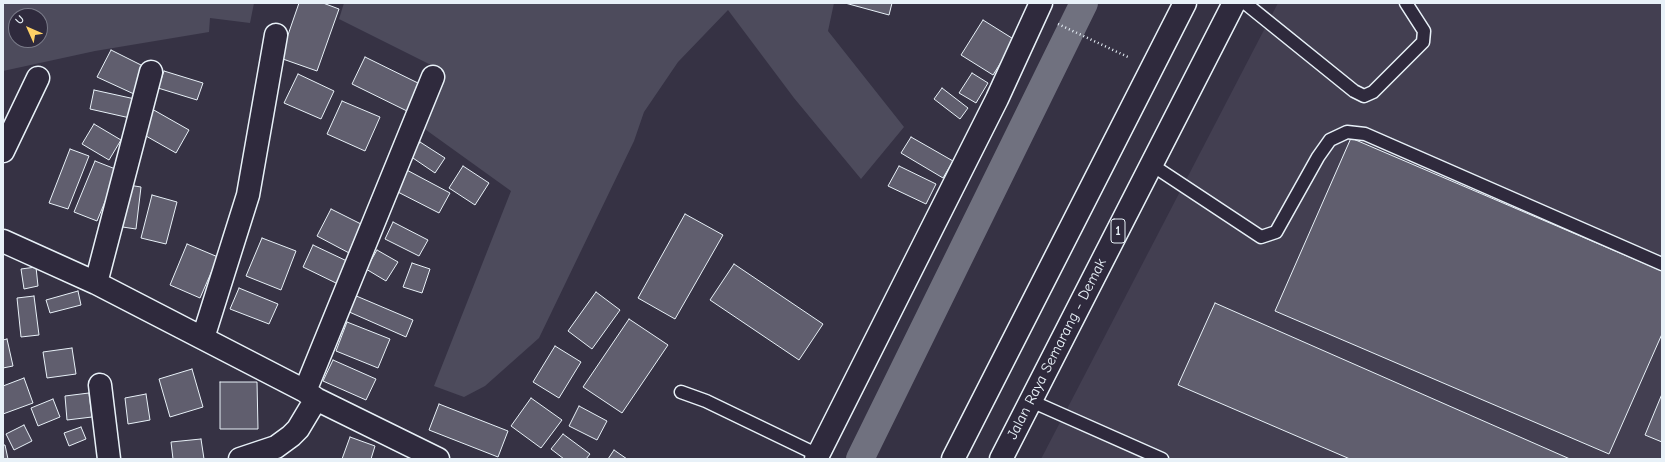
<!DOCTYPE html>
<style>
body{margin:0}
#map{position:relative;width:1665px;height:462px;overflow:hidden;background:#363244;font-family:"Comic Neue",sans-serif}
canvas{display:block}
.frame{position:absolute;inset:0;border:4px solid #e8f1f8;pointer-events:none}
.north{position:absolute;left:8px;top:8px;width:40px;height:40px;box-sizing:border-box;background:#2f2a3d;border:1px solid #797a88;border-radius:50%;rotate:315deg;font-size:11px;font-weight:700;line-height:16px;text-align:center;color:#e8f1f8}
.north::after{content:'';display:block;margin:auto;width:14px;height:18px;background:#ffd166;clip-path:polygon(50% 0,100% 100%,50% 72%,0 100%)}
</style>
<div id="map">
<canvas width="1665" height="462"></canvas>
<div class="frame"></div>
<div class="north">U</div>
</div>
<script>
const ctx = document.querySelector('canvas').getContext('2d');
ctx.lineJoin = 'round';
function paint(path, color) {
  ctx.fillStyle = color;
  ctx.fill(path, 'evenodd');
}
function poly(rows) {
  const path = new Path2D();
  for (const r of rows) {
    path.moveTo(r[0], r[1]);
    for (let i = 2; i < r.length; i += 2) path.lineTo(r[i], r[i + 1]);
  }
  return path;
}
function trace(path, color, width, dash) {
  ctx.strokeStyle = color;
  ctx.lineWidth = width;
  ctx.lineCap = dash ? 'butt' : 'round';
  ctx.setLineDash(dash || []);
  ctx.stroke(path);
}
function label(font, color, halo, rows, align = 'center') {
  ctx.font = font + ' "Comic Neue",sans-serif';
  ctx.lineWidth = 3;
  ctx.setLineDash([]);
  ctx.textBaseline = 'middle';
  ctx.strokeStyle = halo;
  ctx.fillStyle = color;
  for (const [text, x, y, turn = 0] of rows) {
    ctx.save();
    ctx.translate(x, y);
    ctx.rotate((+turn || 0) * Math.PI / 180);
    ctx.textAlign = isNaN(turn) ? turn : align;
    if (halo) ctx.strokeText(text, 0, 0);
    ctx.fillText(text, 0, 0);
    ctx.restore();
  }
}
paint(poly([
 [1278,3,1662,3,1662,459,1041,459]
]), '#433f51');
paint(poly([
 [3,3,254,3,250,23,210,18,209,32,95,51,3,71],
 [16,16,40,16,40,40,16,40],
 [344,3,834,3,828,31,904,127,861,179,794,98,728,10,678,62,644,112,634,141,539,338,485,386,464,397,434,386,511,191,422,127,443,71,339,19]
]), '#4d4b5c');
trace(poly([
 [860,459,1084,3]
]), '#70717f', 28);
const building = poly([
 [299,3,323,3,339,9,317,71,280,58,299,3],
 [845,3,892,3,889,15,845,3],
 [983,20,1015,40,993,75,961,55,983,20],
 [111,50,147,68,134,94,97,77,111,50],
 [365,57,422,85,409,112,352,84,365,57],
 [164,71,203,83,197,100,158,88,164,71],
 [972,73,988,83,976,103,959,93,972,73],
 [298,74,334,91,321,119,284,103,298,74],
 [942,88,968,108,960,119,934,99,942,88],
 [94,90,135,99,130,118,90,109,94,90],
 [342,101,380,117,365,151,327,134,342,101],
 [152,109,189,130,176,153,139,132,152,109],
 [94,124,121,140,109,160,82,144,94,124],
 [911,137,953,161,943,178,901,153,911,137],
 [1351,138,1662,271,1662,334,1609,454,1275,311,1351,138],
 [420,142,445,158,435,173,410,156,420,142],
 [70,149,89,156,68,209,49,203,70,149],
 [95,161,118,170,97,221,74,212,95,161],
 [463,166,489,183,475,205,449,188,463,166],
 [899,166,936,184,926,204,888,186,899,166],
 [403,168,450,193,439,213,392,189,403,168],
 [122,184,141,187,136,229,116,226,122,184],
 [152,195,177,202,166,244,141,238,152,195],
 [331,209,365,226,351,254,317,236,331,209],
 [685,214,723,235,675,319,638,298,685,214],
 [393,222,428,240,419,256,385,239,393,222],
 [262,238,296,251,281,290,246,276,262,238],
 [187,244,218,257,200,298,170,285,187,244],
 [313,245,349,262,338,284,303,267,313,245],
 [377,250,398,262,386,281,366,269,377,250],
 [412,263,430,269,422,293,403,287,412,263],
 [734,264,823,324,799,360,710,300,734,264],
 [36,267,38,286,24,289,21,269,36,267],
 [239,288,278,304,269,324,230,309,239,288],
 [78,291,81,305,50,313,46,300,78,291],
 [596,292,620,310,592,349,568,331,596,292],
 [354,295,413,320,406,337,347,311,354,295],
 [34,296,39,335,21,337,17,298,34,296],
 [1215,303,1570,459,1350,459,1178,385,1215,303],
 [629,319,668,345,622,413,583,387,629,319],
 [347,322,390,339,378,368,336,351,347,322],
 [7,339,13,366,3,368,3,340,7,339],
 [555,346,581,362,559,398,533,382,555,346],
 [72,348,76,374,47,378,43,352,72,348],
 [333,360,376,379,366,400,323,381,333,360],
 [192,369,203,407,170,417,159,379,192,369],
 [24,378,33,403,3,414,3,386,24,378],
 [220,382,257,382,258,429,220,429,220,382],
 [89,393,92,417,67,420,65,396,89,393],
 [146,394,150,420,128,424,125,398,146,394],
 [1662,394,1662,442,1645,435,1662,394],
 [531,398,562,420,541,448,511,426,531,398],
 [53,399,60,417,38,426,31,408,53,399],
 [439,404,508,431,498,457,429,430,439,404],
 [579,406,607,421,597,440,569,426,579,406],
 [24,425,32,441,14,450,6,434,24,425],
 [81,427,86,439,69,446,64,433,81,427],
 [563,434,590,454,586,459,564,459,551,449,563,434],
 [350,437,375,446,371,459,342,459,350,437],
 [201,439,204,459,173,459,171,442,201,439],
 [3,445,5,445,8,459,3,459,3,445],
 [614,450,627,459,608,459,614,450]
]);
paint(building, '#605e6e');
trace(building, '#e8f1f8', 1);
const service = poly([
 [1245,3,1354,91,1364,96,1373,92,1423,42,1424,31,1406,3],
 [1152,165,1261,237,1276,232,1318,157,1330,140,1347,132,1365,134,1662,264],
 [681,392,706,401,818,455],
 [1031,401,1162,459]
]);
const minor = poly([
 [3,151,38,78],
 [3,241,96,283,305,391,316,399,438,459],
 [96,283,151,72],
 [203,338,248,195,276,35],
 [100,385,109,459],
 [305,391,433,77],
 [240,459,276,447,291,436,298,429,316,399],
 [816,459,997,99,1041,3]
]);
const trunk = poly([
 [953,459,1185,3],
 [1001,459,1234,3]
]);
trace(service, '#e8f1f8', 15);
trace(minor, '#e8f1f8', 25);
trace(trunk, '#e8f1f8', 25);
trace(poly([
 [1058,24,1130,58]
]), '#e8f1f8', 2.5, [1, 3]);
trace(service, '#2f2a3d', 12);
trace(minor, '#2f2a3d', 22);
trace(trunk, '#2f2a3d', 22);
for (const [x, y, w] of [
 [1118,231,14]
]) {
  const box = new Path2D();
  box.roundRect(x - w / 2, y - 12, w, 24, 3);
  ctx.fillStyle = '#2f2a3d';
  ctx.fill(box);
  trace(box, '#e8f1f8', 1);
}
label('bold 14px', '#e8f1f8', null, [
 ["1",1118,231]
]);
label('15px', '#e8f1f8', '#2f2a3d', [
 ["Jalan Raya Semarang - Demak",1057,349,-63]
]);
</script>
